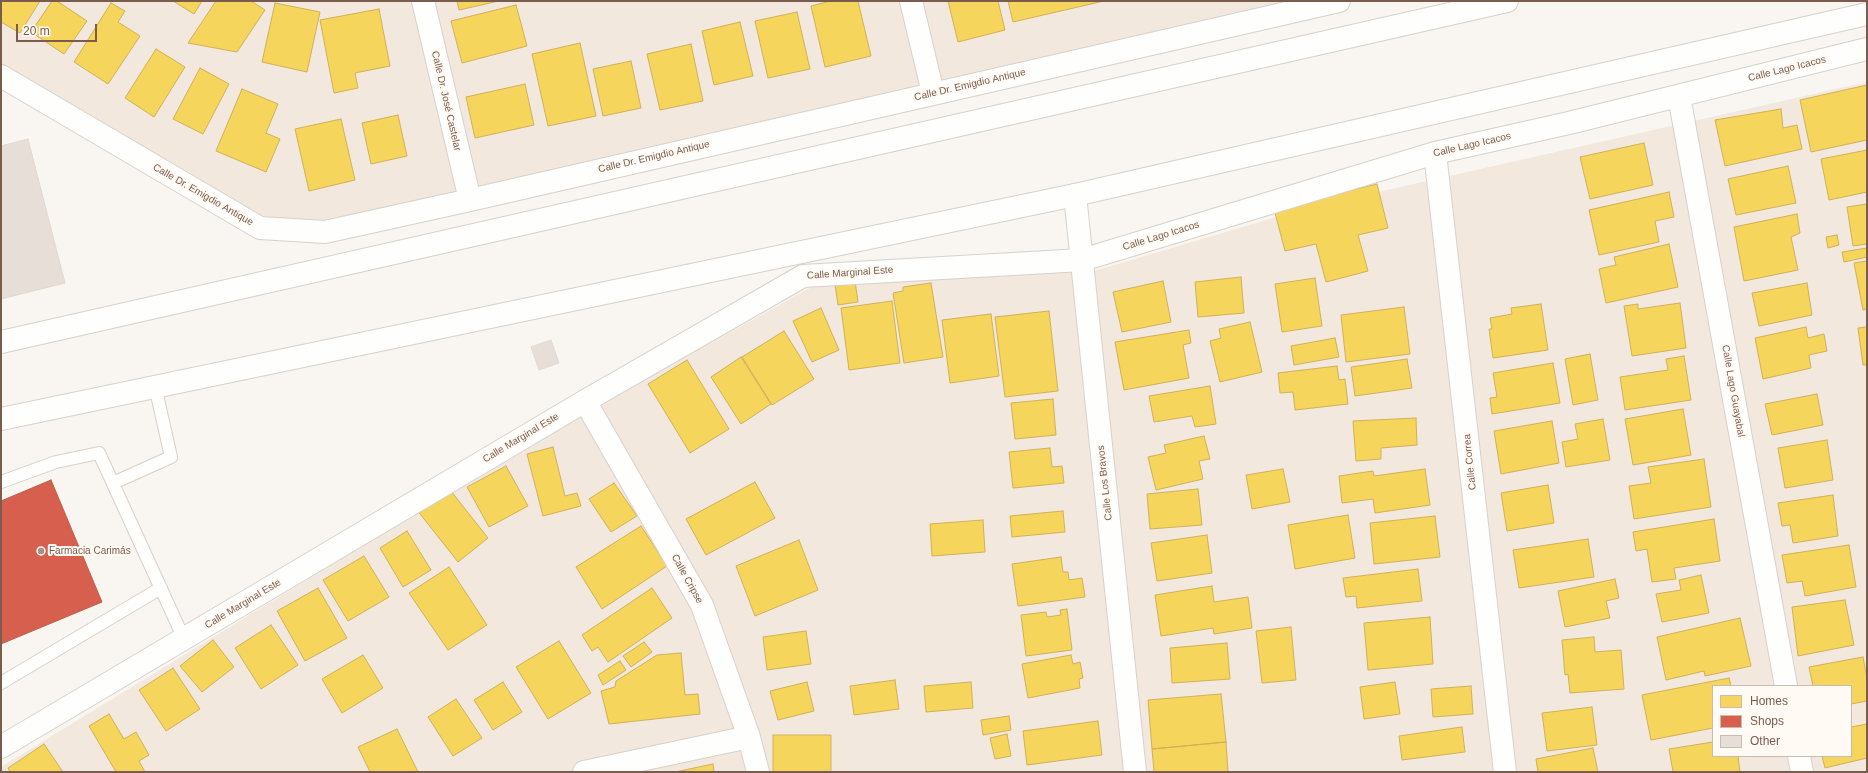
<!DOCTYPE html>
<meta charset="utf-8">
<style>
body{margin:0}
#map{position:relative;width:1868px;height:773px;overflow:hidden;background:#f9f5f0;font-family:Helvetica,sans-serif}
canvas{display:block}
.frame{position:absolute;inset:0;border:2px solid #7a5c4d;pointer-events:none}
.legend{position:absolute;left:1712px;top:685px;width:140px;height:72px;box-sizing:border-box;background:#fffaf3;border:1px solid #cabbb1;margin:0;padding:5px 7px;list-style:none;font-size:12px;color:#7a5c4d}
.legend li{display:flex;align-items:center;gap:8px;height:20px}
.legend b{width:20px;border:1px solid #cabbb1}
.scale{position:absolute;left:16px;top:24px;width:81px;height:18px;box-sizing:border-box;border:2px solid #7a5c4d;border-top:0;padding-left:5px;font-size:12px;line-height:14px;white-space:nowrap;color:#7a5c4d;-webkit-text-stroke:3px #fffaf3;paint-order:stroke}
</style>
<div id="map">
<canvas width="1868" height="773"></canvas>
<div class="frame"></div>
<ul class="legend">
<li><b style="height:11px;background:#f6d55c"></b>Homes</li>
<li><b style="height:11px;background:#d6604d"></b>Shops</li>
<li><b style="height:11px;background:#e6ded7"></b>Other</li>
</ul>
<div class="scale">20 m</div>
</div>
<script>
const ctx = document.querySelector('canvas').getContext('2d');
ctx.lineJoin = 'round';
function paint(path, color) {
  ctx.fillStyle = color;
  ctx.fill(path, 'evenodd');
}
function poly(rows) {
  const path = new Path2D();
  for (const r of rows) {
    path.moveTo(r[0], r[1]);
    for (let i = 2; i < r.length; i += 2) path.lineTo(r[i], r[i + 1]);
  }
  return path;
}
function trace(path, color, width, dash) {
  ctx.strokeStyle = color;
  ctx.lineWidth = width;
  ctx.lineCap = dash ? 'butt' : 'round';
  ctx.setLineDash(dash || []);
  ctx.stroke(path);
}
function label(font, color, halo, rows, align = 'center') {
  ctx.font = font + ' Helvetica,sans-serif';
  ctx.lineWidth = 4;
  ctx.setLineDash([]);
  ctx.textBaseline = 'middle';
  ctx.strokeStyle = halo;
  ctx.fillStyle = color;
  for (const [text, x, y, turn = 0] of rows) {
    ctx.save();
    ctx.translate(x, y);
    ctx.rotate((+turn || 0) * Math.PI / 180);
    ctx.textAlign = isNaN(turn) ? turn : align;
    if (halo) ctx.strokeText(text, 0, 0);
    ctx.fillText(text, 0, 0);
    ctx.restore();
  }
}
paint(poly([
 [1,1,1339,1,325,232,260,228,1,76],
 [1867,82,1867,772,1,772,1,767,534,441,817,284,1094,271,1307,208],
 [1713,686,1851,686,1851,756,1713,756]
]), '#f2e8de');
const homes = poly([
 [1,1,40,1,20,33,1,22,1,1],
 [52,1,57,1,87,21,64,54,31,32,52,1],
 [173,1,202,1,194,14,173,1],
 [216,1,251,1,265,10,237,52,188,43,216,1],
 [457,1,499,1,459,10,457,1],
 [831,1,858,1,871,56,825,67,811,6,831,1],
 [948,1,998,1,1005,30,958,42,948,1],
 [1008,1,1104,1,1013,22,1008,1],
 [111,3,125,11,118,22,140,36,108,84,74,62,111,3],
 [275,3,320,12,307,72,262,62,275,3],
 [516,5,527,46,462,63,451,21,516,5],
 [379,9,390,66,355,73,358,88,334,93,320,20,379,9],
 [797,12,810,69,768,78,755,21,797,12],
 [740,22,753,76,714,85,702,31,740,22],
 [580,43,596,116,548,126,532,54,580,43],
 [691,44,703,101,660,110,647,54,691,44],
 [156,49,185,67,154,117,125,98,156,49],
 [631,61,641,108,603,116,593,69,631,61],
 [200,68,229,84,203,134,173,119,200,68],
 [525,84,534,125,475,138,466,97,525,84],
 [1867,85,1867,140,1811,152,1800,100,1867,85],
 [242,89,278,104,266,133,280,139,266,172,216,151,242,89],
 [1781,109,1783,128,1797,125,1802,149,1725,166,1715,120,1781,109],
 [398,115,407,156,371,164,362,123,398,115],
 [341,119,355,180,309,191,295,129,341,119],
 [1644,143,1653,185,1590,199,1580,157,1644,143],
 [1867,150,1867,192,1829,200,1821,159,1867,150],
 [1788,166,1796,203,1736,215,1728,179,1788,166],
 [1377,184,1388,228,1358,235,1368,271,1326,282,1316,244,1285,251,1274,209,1377,184],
 [1669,192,1674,217,1655,221,1659,242,1599,255,1589,210,1669,192],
 [1867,204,1867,244,1853,246,1847,207,1867,204],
 [1797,214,1800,233,1791,237,1798,270,1744,281,1734,227,1797,214],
 [1837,235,1839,245,1828,248,1826,237,1837,235],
 [1669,244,1678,287,1606,303,1599,269,1616,265,1614,257,1669,244],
 [1867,248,1867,257,1844,262,1842,252,1867,248],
 [1867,261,1867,309,1863,310,1854,263,1867,261],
 [1241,277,1244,313,1198,317,1195,282,1241,277],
 [1315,278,1322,326,1282,332,1275,284,1315,278],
 [855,281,858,302,838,305,835,285,855,281],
 [1163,281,1171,322,1122,332,1113,292,1163,281],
 [931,283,943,357,904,363,893,293,903,291,903,287,931,283],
 [1807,283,1812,315,1759,326,1752,293,1807,283],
 [892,301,900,363,849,370,841,308,892,301],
 [1680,303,1686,348,1632,356,1624,306,1638,304,1638,309,1680,303],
 [1541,304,1548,350,1493,358,1489,329,1492,329,1490,318,1512,314,1511,308,1541,304],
 [1404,307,1410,354,1346,362,1341,315,1404,307],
 [821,308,839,350,812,362,793,321,821,308],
 [1049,311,1058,391,1005,397,995,317,1049,311],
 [991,314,999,376,950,383,942,320,991,314],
 [1250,322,1262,372,1220,382,1210,341,1221,338,1219,329,1250,322],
 [1806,327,1808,338,1824,334,1827,351,1809,355,1811,368,1763,379,1755,338,1806,327],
 [1867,327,1867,365,1863,365,1858,328,1867,327],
 [1189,330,1191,343,1183,345,1189,378,1124,390,1115,342,1189,330],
 [784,331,814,379,772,405,742,357,784,331],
 [1335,338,1339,357,1294,365,1291,346,1335,338],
 [1590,354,1598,400,1573,405,1565,359,1590,354],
 [1684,356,1691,400,1625,410,1620,377,1668,370,1666,359,1684,356],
 [741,357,771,404,741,424,711,377,741,357],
 [1407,359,1412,388,1355,396,1351,367,1407,359],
 [687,360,729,429,690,453,648,384,687,360],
 [1553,363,1560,403,1492,414,1490,398,1497,397,1493,373,1553,363],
 [1337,366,1339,380,1345,379,1348,404,1295,410,1293,392,1280,393,1278,373,1337,366],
 [1210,386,1216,424,1195,427,1192,416,1154,422,1149,396,1210,386],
 [1817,394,1823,425,1772,435,1765,404,1817,394],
 [1053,399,1056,435,1015,439,1011,403,1053,399],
 [1683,409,1691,455,1633,465,1625,419,1683,409],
 [1416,418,1417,445,1381,448,1381,459,1356,461,1353,421,1416,418],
 [1603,419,1610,460,1566,467,1562,442,1578,439,1575,424,1603,419],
 [1552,421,1559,463,1501,474,1494,431,1552,421],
 [1204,436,1210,459,1199,461,1203,479,1156,490,1148,457,1166,453,1164,445,1204,436],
 [1827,440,1833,480,1785,488,1778,448,1827,440],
 [553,447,565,496,577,493,581,506,543,516,527,454,553,447],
 [1050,448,1052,467,1062,466,1064,483,1013,488,1009,452,1050,448],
 [1704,459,1711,507,1634,519,1629,486,1651,483,1648,467,1704,459],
 [506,466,528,506,489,527,467,487,506,466],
 [1283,469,1290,502,1252,509,1246,475,1283,469],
 [1425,469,1430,505,1375,513,1373,499,1342,503,1339,476,1373,471,1374,476,1425,469],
 [755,482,775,518,706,555,686,519,755,482],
 [614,483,637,516,611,532,589,499,614,483],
 [1548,485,1554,523,1507,531,1501,493,1548,485],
 [447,486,488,538,458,562,417,510,447,486],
 [1198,489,1202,525,1150,529,1147,494,1198,489],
 [1833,495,1838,536,1793,543,1790,525,1782,526,1778,503,1833,495],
 [1063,511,1065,532,1012,537,1010,516,1063,511],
 [1348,515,1355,558,1295,569,1288,525,1348,515],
 [1435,516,1440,557,1374,564,1370,523,1435,516],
 [1714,519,1720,561,1674,568,1676,579,1652,582,1647,549,1636,551,1633,532,1714,519],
 [983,520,985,552,932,556,930,524,983,520],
 [641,526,667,566,602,609,576,567,641,526],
 [407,531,431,570,403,587,380,548,407,531],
 [1207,535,1212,573,1157,581,1151,543,1207,535],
 [1588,539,1594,577,1519,588,1513,550,1588,539],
 [799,540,818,590,755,616,736,566,799,540],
 [1849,545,1856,587,1805,596,1802,581,1787,583,1782,555,1849,545],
 [364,556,389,597,348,621,323,580,364,556],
 [1061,557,1063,572,1068,572,1069,580,1082,578,1085,597,1018,606,1012,564,1061,557],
 [449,567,487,625,448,650,409,593,449,567],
 [1418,569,1422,601,1357,608,1356,596,1346,597,1343,578,1418,569],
 [1701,575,1709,613,1662,622,1656,594,1681,590,1679,580,1701,575],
 [1615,579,1619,598,1606,601,1610,618,1565,627,1558,591,1615,579],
 [1212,586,1214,602,1248,597,1252,628,1214,634,1213,628,1161,636,1155,595,1212,586],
 [318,588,347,638,305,661,277,611,318,588],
 [652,588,672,618,608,662,598,647,592,651,582,635,652,588],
 [1845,600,1854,645,1798,656,1792,607,1845,600],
 [1067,609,1072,650,1026,656,1021,615,1046,612,1047,617,1061,615,1060,610,1067,609],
 [1430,617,1433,664,1368,670,1364,623,1430,617],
 [1740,618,1751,666,1705,676,1704,671,1666,680,1657,637,1740,618],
 [271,625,298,665,261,689,235,648,271,625],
 [1291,627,1296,680,1262,683,1256,631,1291,627],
 [806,631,811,664,767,670,763,637,806,631],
 [1594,637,1595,652,1621,650,1624,689,1570,693,1568,674,1565,675,1562,640,1594,637],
 [213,640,234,667,202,692,180,666,213,640],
 [559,641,591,693,548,719,516,667,559,641],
 [644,642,652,652,631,667,623,656,644,642],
 [1227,643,1230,679,1172,683,1170,648,1227,643],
 [681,653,685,695,698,694,700,714,609,724,601,691,615,687,616,681,657,655,681,653],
 [363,655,383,688,342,713,322,679,363,655],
 [1071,655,1073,664,1080,662,1083,678,1079,679,1080,688,1028,698,1022,664,1071,655],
 [1863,657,1867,678,1867,701,1851,704,1851,686,1813,686,1809,667,1863,657],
 [620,661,626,670,603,685,598,675,620,661],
 [173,668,200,709,166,731,139,690,173,668],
 [1729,678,1731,686,1713,686,1713,728,1651,740,1642,695,1729,678],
 [895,680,899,709,854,715,850,686,895,680],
 [503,682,522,712,493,730,474,700,503,682],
 [807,682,814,711,778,720,770,691,807,682],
 [971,682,973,708,926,712,924,686,971,682],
 [1395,682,1400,714,1364,719,1360,687,1395,682],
 [1471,686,1473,714,1433,717,1431,689,1471,686],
 [1221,694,1226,742,1152,749,1148,700,1221,694],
 [456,699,482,738,453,756,428,717,456,699],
 [1592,707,1597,745,1547,751,1542,713,1592,707],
 [109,714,124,739,136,732,149,755,139,761,145,772,116,772,89,726,109,714],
 [1009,716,1011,730,983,735,981,720,1009,716],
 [1098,721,1102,755,1027,765,1023,731,1098,721],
 [1867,724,1867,758,1825,768,1822,756,1851,756,1851,727,1867,724],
 [1462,727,1465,752,1402,760,1399,736,1462,727],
 [397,729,418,772,370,772,358,747,397,729],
 [1007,734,1011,756,995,759,990,738,1007,734],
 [773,735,831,735,831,772,773,772,773,735],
 [1226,742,1228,772,1154,772,1152,749,1226,742],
 [1713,742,1713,756,1738,756,1740,772,1673,772,1669,749,1713,742],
 [44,744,63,772,10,772,8,768,44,744],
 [1593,748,1598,772,1538,772,1536,759,1593,748],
 [713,764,714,772,675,772,713,764]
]);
paint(homes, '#f6d55c');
trace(homes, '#d1b158', 1);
const shops = poly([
 [51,480,102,602,1,644,1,501,51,480]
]);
paint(shops, '#d6604d');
trace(shops, '#ba5f4d', 1);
const building = poly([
 [28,139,65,283,1,299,1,146,28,139],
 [551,340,559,363,539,370,531,347,551,340]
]);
paint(building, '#e6ded7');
trace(building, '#e2d8d2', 1);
const service = poly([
 [1,482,56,462,99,453,184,639],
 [113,483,171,457,155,386],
 [1,683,161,588]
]);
const minor = poly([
 [423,1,470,200],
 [911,1,933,93],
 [1,76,260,228,325,232,470,200,1339,1],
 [1679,96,1786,686],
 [1435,153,1505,772],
 [1075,195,1135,772],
 [585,401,702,605,749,737,758,772],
 [1,747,585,401,803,276,1082,260,1435,153,1569,123,1867,49],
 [1799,756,1802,772],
 [584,772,749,737]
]);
const tertiary = poly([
 [1,342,1507,1],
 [1,419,1075,195,1867,14]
]);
trace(service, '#d7d1cb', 14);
trace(minor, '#d7d1cb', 24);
trace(tertiary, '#d7d1cb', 24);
trace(service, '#fefefd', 12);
trace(minor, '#fefefd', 22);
trace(tertiary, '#fefefd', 22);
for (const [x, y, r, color] of [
 [41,551,4,"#a69286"]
]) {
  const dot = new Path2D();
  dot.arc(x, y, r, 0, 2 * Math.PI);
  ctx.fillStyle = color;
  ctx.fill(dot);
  trace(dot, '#fffaf3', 1.5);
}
label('10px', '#7a5c4d', '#fffaf3', [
 ["Calle Lago Icacos",1787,69,-14],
 ["Calle Dr. Emigdio Antique",970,85,-13],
 ["Calle Dr. José Castelar",446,101,77],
 ["Calle Lago Icacos",1472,145,-13],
 ["Calle Dr. Emigdio Antique",654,157,-13],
 ["Calle Dr. Emigdio Antique",203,195,30],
 ["Calle Lago Icacos",1161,236,-17],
 ["Calle Marginal Este",850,273,-4],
 ["Calle Lago Guayabal",1733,391,80],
 ["Calle Marginal Este",521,438,-31],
 ["Calle Correa",1470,462,-96],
 ["Calle Los Bravos",1105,483,-96],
 ["Calle Cripse",687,579,61],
 ["Calle Marginal Este",243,604,-31]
]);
label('10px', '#7a5c4d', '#fffaf3', [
 ["Farmacia Carimás",49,551]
], 'left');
</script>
